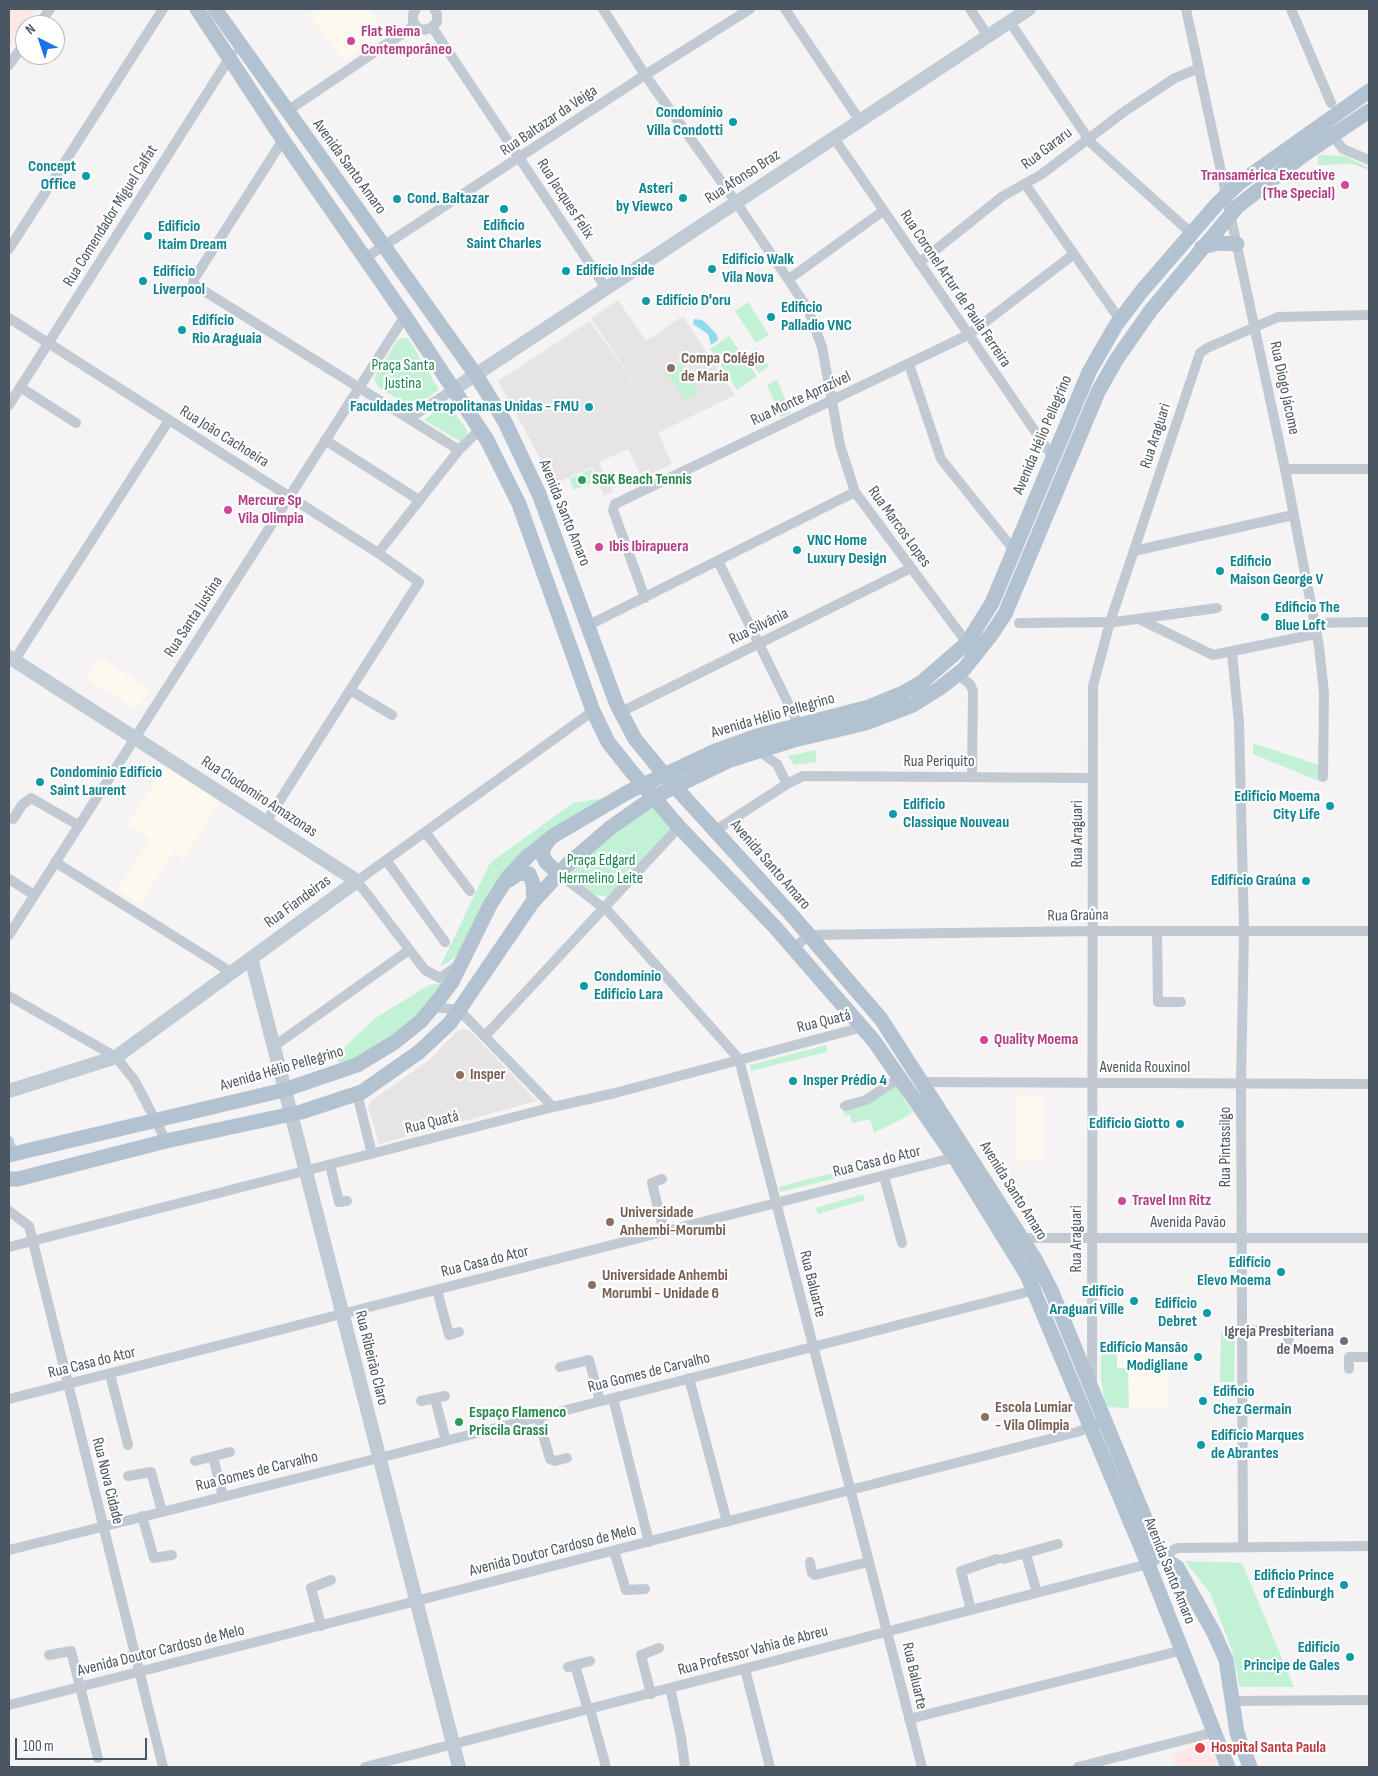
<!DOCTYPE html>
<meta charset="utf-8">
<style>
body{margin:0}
#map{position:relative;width:1378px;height:1776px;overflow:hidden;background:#f5f3f3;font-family:"Sofia Sans Condensed",sans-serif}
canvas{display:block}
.frame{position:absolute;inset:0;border:10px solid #4a5661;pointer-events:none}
.north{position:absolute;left:15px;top:15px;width:50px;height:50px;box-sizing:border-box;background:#fff;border:1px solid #b7bbc0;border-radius:50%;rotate:319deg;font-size:14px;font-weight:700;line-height:20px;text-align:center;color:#4a5661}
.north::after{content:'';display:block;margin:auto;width:18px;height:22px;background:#1a73e8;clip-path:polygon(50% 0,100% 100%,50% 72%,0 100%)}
.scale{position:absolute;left:15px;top:1738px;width:132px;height:22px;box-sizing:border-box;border:2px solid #4a5661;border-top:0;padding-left:6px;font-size:15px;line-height:18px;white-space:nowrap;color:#4a5661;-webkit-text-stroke:4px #fff;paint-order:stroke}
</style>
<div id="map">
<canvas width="1378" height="1776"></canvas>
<div class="frame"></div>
<div class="north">N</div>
<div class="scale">100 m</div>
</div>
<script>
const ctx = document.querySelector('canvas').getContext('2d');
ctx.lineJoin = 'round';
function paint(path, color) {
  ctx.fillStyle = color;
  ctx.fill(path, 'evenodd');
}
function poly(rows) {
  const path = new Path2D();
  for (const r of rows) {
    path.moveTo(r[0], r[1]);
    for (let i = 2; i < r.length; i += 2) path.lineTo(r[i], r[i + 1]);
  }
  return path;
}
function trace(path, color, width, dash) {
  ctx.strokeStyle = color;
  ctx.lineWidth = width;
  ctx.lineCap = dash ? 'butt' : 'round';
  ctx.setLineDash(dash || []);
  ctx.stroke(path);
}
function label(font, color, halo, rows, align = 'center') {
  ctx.font = font + ' "Sofia Sans Condensed",sans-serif';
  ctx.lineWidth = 4.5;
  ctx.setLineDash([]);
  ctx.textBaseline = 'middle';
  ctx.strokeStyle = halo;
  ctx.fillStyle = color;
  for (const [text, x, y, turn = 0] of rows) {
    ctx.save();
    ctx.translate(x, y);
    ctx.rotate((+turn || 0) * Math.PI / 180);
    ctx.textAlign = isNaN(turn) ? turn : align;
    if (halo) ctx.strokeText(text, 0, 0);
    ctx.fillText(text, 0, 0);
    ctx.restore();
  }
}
paint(poly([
 [319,9,369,9,385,34,344,61,310,15],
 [100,657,150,689,136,710,86,678],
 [166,765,221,800,184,859,173,853,140,904,117,890,150,840,127,824],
 [1016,1095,1043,1095,1043,1161,1016,1161],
 [1101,1341,1167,1341,1168,1407,1108,1407,1101,1381]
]), '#fdf9ef');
paint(poly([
 [618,300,646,341,683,316,735,395,658,433,672,464,642,478,628,449,599,462,613,492,604,496,592,467,554,484,498,381,590,321,637,387,591,318],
 [463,1029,470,1031,537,1101,379,1144,368,1106,371,1101,429,1060,455,1033]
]), '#e6e4e5');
paint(poly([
 [9,9,35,9,9,47],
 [1209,1741,1218,1767,1176,1767,1171,1755]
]), '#fce8e6');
paint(poly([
 [1318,155,1345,156,1369,168,1369,170,1352,164,1318,165],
 [748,302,769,335,756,343,735,311],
 [729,336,757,376,737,390,710,349],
 [403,338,408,338,439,390,415,406,406,404,378,387,374,378,397,341],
 [756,348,769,366,759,373,745,355],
 [681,363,699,392,685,401,666,372],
 [777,380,791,413,781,417,767,385],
 [447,402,466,429,467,434,461,442,424,420],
 [591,469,596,481,574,490,569,479],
 [1253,743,1319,765,1319,781,1253,754],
 [816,750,816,762,794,765,788,756],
 [604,798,543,836,459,955,440,967,490,863,573,803],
 [652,805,673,826,672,836,612,893,607,897,596,895,565,875,575,863],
 [445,983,436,996,390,1041,341,1068,336,1056,374,1019,429,985],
 [826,1045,827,1052,751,1071,750,1065],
 [898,1082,907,1095,903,1098,913,1112,904,1118,874,1133,870,1119,852,1123,850,1115,845,1116,844,1111,869,1103],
 [855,1167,857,1173,780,1192,779,1187],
 [863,1194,865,1200,818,1214,816,1208],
 [1235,1331,1234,1382,1220,1382,1221,1332],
 [1101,1341,1117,1341,1117,1368,1128,1368,1129,1408,1108,1407,1104,1400,1101,1379],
 [1185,1561,1242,1563,1294,1687,1241,1687,1239,1685,1232,1650,1210,1593]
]), '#c3f1d5');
paint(poly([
 [694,319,702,320,708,325,717,335,718,340,711,345,708,334,693,324]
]), '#90daee');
trace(poly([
 [416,9,413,14,413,22,418,28,425,30,432,27,437,22,437,14,434,9],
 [603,9,645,75,736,202,808,309,822,347,840,445,855,492,967,643],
 [785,9,860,121],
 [970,9,988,36],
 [1186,9,1285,469,1319,646,1324,693,1323,777],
 [1291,9,1331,103],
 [1010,22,1091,143,1191,233],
 [38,25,50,9],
 [432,27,606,288],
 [9,65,25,43],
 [287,111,415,25],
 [1329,131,1343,149,1369,160],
 [834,138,1052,456],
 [283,140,194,279,193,284,459,450],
 [1025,184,1120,320],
 [9,249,163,9],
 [365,258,645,75,750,9],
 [919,263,1003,196,1042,174,1125,111,1175,78,1199,68],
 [789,279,883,211],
 [9,318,378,553,419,582,266,822],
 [909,364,941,459,1013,549],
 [20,387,76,423],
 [9,405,232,54],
 [410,418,454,389],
 [325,440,419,500],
 [1285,469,1369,469],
 [1134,551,1293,515],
 [378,553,459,450,480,429],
 [718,561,799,725],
 [645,598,613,510,615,504,968,335,1074,254],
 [1141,620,1213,655,1316,634],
 [1019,623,1115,622,1217,608],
 [1314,623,1369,622],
 [589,625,855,492],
 [1232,653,1239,723,1244,931,1241,1083,1243,1547],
 [14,661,169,420],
 [957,674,970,684,973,691,972,777],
 [350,690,392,715],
 [621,712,911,568],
 [759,751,777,764,787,784],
 [13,819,22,805,31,798,78,825],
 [716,830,787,784,803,776,1093,778],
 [425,832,470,891],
 [386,860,445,942],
 [55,862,231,972],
 [559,874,609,912,739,1059,922,1767],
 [9,879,34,895],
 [1157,931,1158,1002,1181,1002],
 [9,935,405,316],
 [794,949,808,935,1093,931,1369,931],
 [457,966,440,978,425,970,357,881,593,711],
 [9,996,116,1057,135,1081,166,1141],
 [433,1007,459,1010,553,1107],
 [485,1036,679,827],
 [273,1047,409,950],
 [921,1082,1369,1084],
 [357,1094,372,1154],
 [845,1106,866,1100,901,1077],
 [9,1141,13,1155],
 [330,1165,339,1202,347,1201],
 [884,1176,902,1243],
 [662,1179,652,1183,664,1232],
 [9,1211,29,1226,163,1767],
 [1019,1240,1022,1238,1369,1238],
 [9,1247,553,1107,615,1093,863,1027],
 [437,1290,449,1335,459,1332],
 [1242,1330,1288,1331,1289,1350],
 [560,1367,589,1360,600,1401],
 [1349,1369,1349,1357,1369,1357],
 [110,1374,128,1445],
 [689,1378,727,1522],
 [1092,1380,1093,686,1110,622,1200,353,1207,348,1278,317,1369,315],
 [613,1398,649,1542],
 [9,1399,960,1156],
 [435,1399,446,1441],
 [421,1401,445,1396],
 [538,1417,550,1459,555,1461,567,1458],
 [213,1457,223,1496],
 [195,1461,230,1452],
 [128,1476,151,1472,162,1511],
 [142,1516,154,1558,172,1555],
 [9,1550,379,1458,1035,1290],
 [614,1551,626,1590,645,1589],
 [1026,1554,1037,1593],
 [1004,1559,1058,1544],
 [810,1562,812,1573,815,1575,868,1562],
 [971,1610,961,1571,997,1559],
 [321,1626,311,1588,331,1580],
 [49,1655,71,1651,98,1758],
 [575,1665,588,1710],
 [568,1667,590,1661],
 [745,1669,770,1767],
 [670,1688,681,1737,685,1767],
 [651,1694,641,1655,659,1648],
 [1232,1701,1369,1700],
 [9,1705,1077,1432,1096,1425],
 [590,1709,606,1767],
 [909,1719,1183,1650],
 [365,1767,1148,1564,1177,1548,1369,1546],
 [1078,1767,1215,1732]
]), '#c1cad2', 10);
trace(poly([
 [454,389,1029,9],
 [9,657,357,881,116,1057,9,1091],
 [251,958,459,1767]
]), '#c1cbd6', 14);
trace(poly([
 [197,9,283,140,405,316,487,440,519,504,593,711,608,742,631,771,679,827,774,926,874,1041,955,1158,1027,1275,1148,1564,1228,1767],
 [215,9,476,375,505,422,539,494,617,705,635,739,667,778,789,912,881,1019,1035,1259,1051,1290,1161,1557,1177,1567,1214,1633,1226,1660,1237,1733,1250,1767],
 [1202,247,1219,243,1237,244],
 [549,840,544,847,542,854,546,862,559,874],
 [509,880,519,873,529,874,533,883,534,901],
 [9,1155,284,1090,357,1065,395,1042,421,1021,440,998,452,982,490,905,508,877,528,856,553,836,628,792,715,751,757,736,869,707,903,693,922,682,967,643,992,603,1089,372,1116,325,1141,292,1217,204,1238,184,1369,91],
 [9,1179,18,1179,166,1141,301,1112,362,1092,419,1052,450,1023,532,903,567,865,610,828,654,797,730,760,794,740,866,723,913,705,940,688,964,669,991,635,1005,614,1098,392,1116,360,1151,310,1238,206,1302,156,1369,111]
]), '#b3c2d1', 15);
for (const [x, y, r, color] of [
 [351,41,5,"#d1479c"],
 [733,122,5,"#0f9aa8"],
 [86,176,5,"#0f9aa8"],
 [1345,185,5,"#d1479c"],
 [683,198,5,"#0f9aa8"],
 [397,199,5,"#0f9aa8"],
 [504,209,5,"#0f9aa8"],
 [148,236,5,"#0f9aa8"],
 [712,269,5,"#0f9aa8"],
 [566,271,5,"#0f9aa8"],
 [143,281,5,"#0f9aa8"],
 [646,301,5,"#0f9aa8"],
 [771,317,5,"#0f9aa8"],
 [182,330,5,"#0f9aa8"],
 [671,368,5,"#8d6e63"],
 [589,407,5,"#0f9aa8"],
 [582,480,5,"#2e9e5b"],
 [228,510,5,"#d1479c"],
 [599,547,5,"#d1479c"],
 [797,550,5,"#0f9aa8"],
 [1220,571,5,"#0f9aa8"],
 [1265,617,5,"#0f9aa8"],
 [40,782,5,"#0f9aa8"],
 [1330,806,5,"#0f9aa8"],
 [893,814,5,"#0f9aa8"],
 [1306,881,5,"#0f9aa8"],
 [584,986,5,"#0f9aa8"],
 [984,1040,5,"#d1479c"],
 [460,1075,5,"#8d6e63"],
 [793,1081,5,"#0f9aa8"],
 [1180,1124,5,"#0f9aa8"],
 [1122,1201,5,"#d1479c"],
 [610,1222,5,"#8d6e63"],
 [1281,1272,5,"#0f9aa8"],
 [592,1285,5,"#8d6e63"],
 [1134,1301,5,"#0f9aa8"],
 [1207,1313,5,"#0f9aa8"],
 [1344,1341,5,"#6b7280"],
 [1198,1357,5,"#0f9aa8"],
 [1203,1401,5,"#0f9aa8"],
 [985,1417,5,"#8d6e63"],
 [459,1422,5,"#2e9e5b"],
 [1201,1445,5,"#0f9aa8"],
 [1344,1585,5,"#0f9aa8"],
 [1350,1657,5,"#0f9aa8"],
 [1200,1748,6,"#e0444e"]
]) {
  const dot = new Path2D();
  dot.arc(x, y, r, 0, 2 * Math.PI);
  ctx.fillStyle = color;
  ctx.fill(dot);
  trace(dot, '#fff', 2);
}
label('bold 16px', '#b23c85', '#fff', [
 ["Flat Riema",361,32],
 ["Contemporâneo",361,50],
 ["Transamérica Executive",1335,176,"right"],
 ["(The Special)",1335,194,"right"],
 ["Mercure Sp",238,501],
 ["Vila Olimpia",238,519],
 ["Ibis Ibirapuera",609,547],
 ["Quality Moema",994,1040],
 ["Travel Inn Ritz",1132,1201]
], 'left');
label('bold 16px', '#0d838f', '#fff', [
 ["Condomínio",723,113,"right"],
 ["Villa Condotti",723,131,"right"],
 ["Concept",76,167,"right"],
 ["Office",76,185,"right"],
 ["Asteri",673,189,"right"],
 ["by Viewco",673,207,"right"],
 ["Cond. Baltazar",407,199],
 ["Edificio",504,226,"center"],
 ["Saint Charles",504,244,"center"],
 ["Edifício",158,227],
 ["Itaim Dream",158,245],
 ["Edifício Walk",722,260],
 ["Vila Nova",722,278],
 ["Edifício Inside",576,271],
 ["Edifício",153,272],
 ["Liverpool",153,290],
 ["Edifício D'oru",656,301],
 ["Edificio",781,308],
 ["Palladio VNC",781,326],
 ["Edifício",192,321],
 ["Rio Araguaia",192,339],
 ["Faculdades Metropolitanas Unidas - FMU",579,407,"right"],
 ["VNC Home",807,541],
 ["Luxury Design",807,559],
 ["Edificio",1230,562],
 ["Maison George V",1230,580],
 ["Edificio The",1275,608],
 ["Blue Loft",1275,626],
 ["Condomínio Edifício",50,773],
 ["Saint Laurent",50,791],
 ["Edifício Moema",1320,797,"right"],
 ["City Life",1320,815,"right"],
 ["Edifício",903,805],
 ["Classique Nouveau",903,823],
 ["Edifício Graúna",1296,881,"right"],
 ["Condomínio",594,977],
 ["Edifício Lara",594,995],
 ["Insper Prédio 4",803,1081],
 ["Edifício Giotto",1170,1124,"right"],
 ["Edifício",1271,1263,"right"],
 ["Elevo Moema",1271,1281,"right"],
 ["Edifício",1124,1292,"right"],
 ["Araguari Ville",1124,1310,"right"],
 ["Edifício",1197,1304,"right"],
 ["Debret",1197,1322,"right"],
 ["Edifício Mansão",1188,1348,"right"],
 ["Modigliane",1188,1366,"right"],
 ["Edificio",1213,1392],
 ["Chez Germain",1213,1410],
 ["Edifício Marques",1211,1436],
 ["de Abrantes",1211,1454],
 ["Edificio Prince",1334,1576,"right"],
 ["of Edinburgh",1334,1594,"right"],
 ["Edifício",1340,1648,"right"],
 ["Principe de Gales",1340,1666,"right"]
], 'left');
label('16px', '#4a5661', '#fff', [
 ["Rua Baltazar da Veiga",549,121,-34],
 ["Rua Gararu",1047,149,-37],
 ["Avenida Santo Amaro",349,167,54],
 ["Rua Afonso Braz",743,177,-33],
 ["Rua Jacques Felix",565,199,57],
 ["Rua Comendador Miguel Calfat",111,216,-58],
 ["Rua Coronel Artur de Paula Ferreira",955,289,56],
 ["Rua Diogo Jácome",1284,388,78],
 ["Rua Monte Aprazível",801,399,-25],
 ["Avenida Hélio Pellegrino",1043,435,-67],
 ["Rua Araguari",1156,436,-72],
 ["Rua João Cachoeira",224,437,32],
 ["Avenida Santo Amaro",564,513,68],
 ["Rua Marcos Lopes",899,527,54],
 ["Rua Santa Justina",194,617,-57],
 ["Rua Silvânia",759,627,-26],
 ["Avenida Hélio Pellegrino",773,716,-16],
 ["Rua Periquito",939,762],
 ["Rua Clodomiro Amazonas",259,797,33],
 ["Rua Araguari",1078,834,-90],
 ["Avenida Santo Amaro",770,865,49],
 ["Rua Fiandeiras",298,902,-36],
 ["Rua Graúna",1078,916,-1],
 ["Rua Quatá",824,1022,-14],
 ["Avenida Rouxinol",1145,1068],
 ["Avenida Hélio Pellegrino",282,1069,-16],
 ["Rua Quatá",432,1123,-14],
 ["Rua Pintassilgo",1226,1147,-90],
 ["Rua Casa do Ator",877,1162,-14],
 ["Avenida Santo Amaro",1013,1191,58],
 ["Avenida Pavão",1188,1223],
 ["Rua Araguari",1077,1239,-90],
 ["Rua Casa do Ator",485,1262,-14],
 ["Rua Baluarte",812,1284,76],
 ["Rua Ribeirão Claro",371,1358,76],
 ["Rua Casa do Ator",92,1363,-14],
 ["Rua Gomes de Carvalho",649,1373,-14],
 ["Rua Gomes de Carvalho",257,1472,-14],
 ["Rua Nova Cidade",107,1481,76],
 ["Avenida Doutor Cardoso de Melo",553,1551,-14],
 ["Avenida Santo Amaro",1169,1571,68],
 ["Avenida Doutor Cardoso de Melo",161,1651,-14],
 ["Rua Professor Vahia de Abreu",753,1651,-15],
 ["Rua Baluarte",914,1676,77]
]);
label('bold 16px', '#785e54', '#fff', [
 ["Compa Colégio",681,359],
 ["de Maria",681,377],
 ["Insper",470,1075],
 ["Universidade",620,1213],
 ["Anhembi-Morumbi",620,1231],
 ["Universidade Anhembi",602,1276],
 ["Morumbi - Unidade 6",602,1294],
 ["Escola Lumiar",995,1408],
 ["- Vila Olimpia",995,1426]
], 'left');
label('16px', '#17864f', '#fff', [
 ["Praça Santa",403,366],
 ["Justina",403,384],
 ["Praça Edgard",601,861],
 ["Hermelino Leite",601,879]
]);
label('bold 16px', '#27864d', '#fff', [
 ["SGK Beach Tennis",592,480],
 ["Espaço Flamenco",469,1413],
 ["Priscila Grassi",469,1431]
], 'left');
label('bold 16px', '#5b616d', '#fff', [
 ["Igreja Presbiteriana",1334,1332],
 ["de Moema",1334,1350]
], 'right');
label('bold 16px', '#be3a42', '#fff', [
 ["Hospital Santa Paula",1211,1748]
], 'left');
</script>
